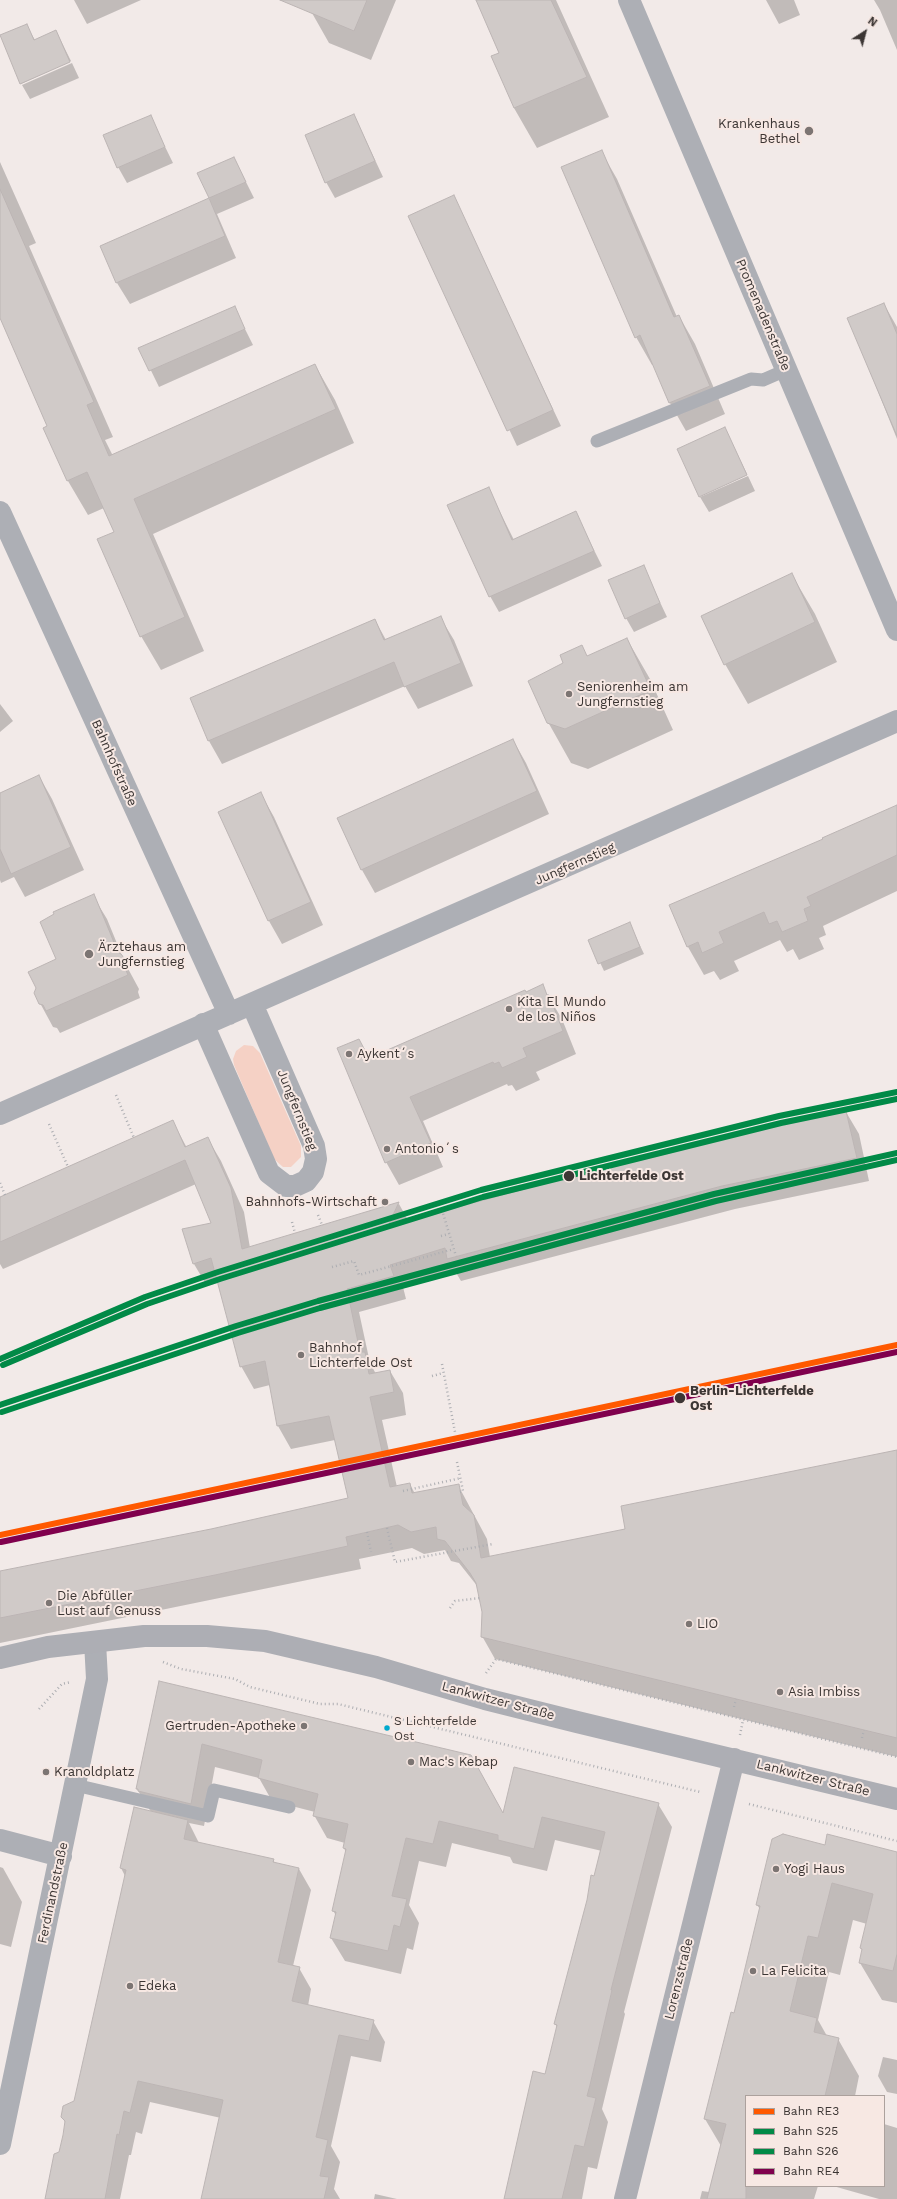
<!DOCTYPE html>
<meta charset="utf-8">
<style>
body{margin:0}
#map{position:relative;width:897px;height:2199px;overflow:hidden;background:#f2eae8;font-family:"Work Sans",sans-serif}
canvas{display:block}
.legend{position:absolute;left:745px;top:2095px;width:140px;height:92px;box-sizing:border-box;background:#f7e8e3;border:1px solid #aca19d;margin:0;padding:5px 7px;list-style:none;font-size:12px;color:#3c3634}
.legend li{display:flex;align-items:center;gap:8px;height:20px}
.legend b{width:20px;border:1px solid #aca19d}
.north{position:absolute;left:845px;top:12px;width:40px;height:40px;-webkit-text-stroke:3px #f7e8e3;paint-order:stroke;rotate:36deg;font-size:11px;font-weight:700;line-height:16px;text-align:center;color:#3c3634}
.north::after{content:'';display:block;margin:auto;width:14px;height:18px;background:#3c3634;clip-path:polygon(50% 0,100% 100%,50% 72%,0 100%)}
</style>
<div id="map">
<canvas width="897" height="2199"></canvas>
<ul class="legend">
<li><b style="height:5px;background:#ff5900"></b>Bahn RE3</li>
<li><b style="height:5px;background:#018a47"></b>Bahn S25</li>
<li><b style="height:5px;background:#018a47"></b>Bahn S26</li>
<li><b style="height:5px;background:#80004d"></b>Bahn RE4</li>
</ul>
<div class="north">N</div>
</div>
<script>
const ctx = document.querySelector('canvas').getContext('2d');
ctx.lineJoin = 'round';
function paint(path, color) {
  ctx.fillStyle = color;
  ctx.fill(path, 'evenodd');
}
function poly(rows) {
  const path = new Path2D();
  for (const r of rows) {
    path.moveTo(r[0], r[1]);
    for (let i = 2; i < r.length; i += 2) path.lineTo(r[i], r[i + 1]);
  }
  return path;
}
function trace(path, color, width, dash) {
  ctx.strokeStyle = color;
  ctx.lineWidth = width;
  ctx.lineCap = dash ? 'butt' : 'round';
  ctx.setLineDash(dash || []);
  ctx.stroke(path);
}
function label(font, color, halo, rows, align = 'center') {
  ctx.font = font + ' "Work Sans",sans-serif';
  ctx.lineWidth = 4;
  ctx.setLineDash([]);
  ctx.textBaseline = 'middle';
  ctx.strokeStyle = halo;
  ctx.fillStyle = color;
  for (const [text, x, y, turn = 0] of rows) {
    ctx.save();
    ctx.translate(x, y);
    ctx.rotate((+turn || 0) * Math.PI / 180);
    ctx.textAlign = isNaN(turn) ? turn : align;
    if (halo) ctx.strokeText(text, 0, 0);
    ctx.fillText(text, 0, 0);
    ctx.restore();
  }
}
paint(poly([
 [244,1045,253,1046,260,1053,301,1146,301,1157,291,1167,283,1167,274,1159,234,1065,233,1059,236,1051]
]), '#f5d1c5');
paint(poly([
 [74,0,141,0,87,24],
 [317,0,396,0,371,60,329,43,312,13],
 [477,0,556,0,609,117,537,148,514,108,500,53],
 [766,0,794,0,800,15,779,24],
 [874,0,897,0,897,50,880,10],
 [26,25,35,40,56,31,71,61,21,84,1,36],
 [72,63,79,78,30,99,22,85],
 [354,115,383,177,335,198,326,182],
 [150,116,173,163,127,183,118,167],
 [601,151,617,179,677,317,679,316,695,344,725,414,686,431,670,403,653,364,652,365,636,337],
 [234,158,254,198,217,214,236,258,130,304,117,283,101,247,210,199,199,173],
 [0,162,36,243,29,246,113,437,105,440,113,456,315,365,335,400,354,443,153,534,204,651,161,670,141,636,115,533,104,508,88,515,68,481,44,429,49,427,0,316],
 [453,197,561,426,517,446,409,217],
 [884,304,897,327,897,439,849,319],
 [234,307,253,345,159,387,140,348],
 [725,428,747,474,699,496],
 [748,476,755,491,709,512,700,497],
 [488,488,514,540,575,512,602,566,499,612,490,596],
 [643,566,667,617,634,632,626,618],
 [792,575,815,614,837,662,748,704,725,664],
 [440,617,454,640,473,686,418,709,405,686,222,764,209,741,191,699,375,620,386,640],
 [627,639,650,679,673,730,588,769,571,763,548,722,587,657],
 [0,704,13,721,0,732],
 [513,740,526,763,549,814,375,893,362,870,339,818],
 [39,776,52,799,84,870,25,897,14,877,1,883,0,880,0,794],
 [261,794,274,817,323,925,282,944,269,921,219,812],
 [897,806,897,891,823,926,826,935,819,938,824,949,799,960,793,949,787,952,780,940,734,961,739,971,720,980,714,971,704,975,688,947,671,905,825,840],
 [93,896,107,919,125,963,139,989,138,992,140,998,60,1033,57,1028,53,1027,40,1003,58,960],
 [630,924,644,954,604,971,590,941],
 [542,986,562,1019,576,1054,536,1072,540,1080,516,1091,512,1085,508,1086,507,1084,423,1121,443,1167,399,1185,386,1162,359,1040,370,1059],
 [846,1112,859,1134,869,1181,735,1209,461,1281,455,1271,403,1287,406,1299,359,1312,370,1363,376,1374,390,1371,403,1393,406,1415,382,1420,397,1487,410,1484,415,1494,458,1485,487,1539,490,1557,626,1529,897,1451,897,1757,495,1659,482,1636,483,1612,478,1587,459,1563,451,1561,445,1550,424,1554,412,1548,359,1559,361,1569,0,1643,0,1572,211,1530,349,1499,335,1440,291,1449,278,1426,270,1385,254,1389,241,1366,218,1283,207,1286,194,1264,183,1229,212,1223,196,1184,3,1269,0,1264,0,1198,173,1122,187,1148,208,1139,221,1161,244,1212,250,1248,399,1204,409,1222],
 [160,1682,503,1815,658,1804,672,1827,624,2012,625,2014,602,2109,608,2122,597,2169,588,2167,582,2199,505,2199,546,2075,557,2027,555,2024,602,1851,555,1840,547,1871,513,1863,510,1857,452,1843,446,1867,419,1861,409,1905,419,1923,413,1950,407,1948,401,1974,345,1961,331,1938,336,1916,333,1910,346,1853,344,1848,345,1843,327,1838,314,1815,315,1812,272,1801,259,1778,215,1767,204,1826,189,1823,199,1843,273,1860,275,1863,299,1869,311,1890,293,1966,299,1968,311,1989,308,2006,373,2021,385,2042,381,2062,351,2056,331,2146,340,2162,334,2189,340,2199,202,2199,221,2118,150,2102,142,2134,136,2132,131,2155,129,2155,120,2199,46,2199,60,2153,66,2124,62,2117,75,2101,125,1876,121,1868,151,1812,137,1789],
 [825,1846,897,1853,897,2003,882,2000,860,1963,863,1952,861,1948,867,1924,853,1920,840,1975,829,1972,818,2020,827,2036,838,2039,859,2076,855,2096,746,2096,746,2186,818,2186,814,2199,700,2199,702,2191,709,2192,721,2146,705,2119,735,2014,760,1909,757,1905],
 [0,1867,3,1868,22,1902,11,1947,0,1944],
 [883,2057,897,2060,897,2094,887,2092,878,2076],
 [884,2124,897,2128,897,2199,879,2199,833,2186,884,2186],
 [375,2194,397,2199,374,2199]
]), '#0003');
const building = poly([
 [280,0,367,0,354,31,280,0],
 [476,0,551,0,587,77,514,108,491,56,499,53,476,0],
 [27,24,34,40,56,30,70,62,20,84,0,35,27,24],
 [354,114,375,161,325,183,305,135,354,114],
 [151,115,165,147,117,168,103,135,151,115],
 [602,150,674,317,679,315,710,386,669,403,640,335,635,338,561,167,602,150],
 [234,157,246,182,209,198,197,173,234,157],
 [0,189,94,402,87,405,109,456,315,364,336,409,134,499,185,617,140,637,97,539,114,532,87,472,67,481,43,428,47,426,0,318,0,189],
 [454,195,553,410,507,431,408,216,454,195],
 [209,198,225,236,116,283,100,246,209,198],
 [884,303,897,334,897,436,847,318,884,303],
 [235,306,245,329,149,371,138,348,235,306],
 [725,427,747,475,699,497,677,449,725,427],
 [489,487,512,540,576,511,594,551,489,597,447,505,489,487],
 [644,565,660,603,625,619,608,580,644,565],
 [792,573,815,622,724,665,701,616,792,573],
 [441,616,461,663,404,687,394,662,208,741,190,698,375,619,384,640,441,616],
 [627,638,651,690,565,729,547,723,528,681,563,663,560,655,582,645,587,656,627,638],
 [513,739,537,791,361,870,337,818,513,739],
 [39,775,71,847,11,874,0,849,0,793,39,775],
 [261,792,311,902,268,921,218,812,261,792],
 [897,805,897,855,807,897,811,906,804,909,808,921,782,932,777,921,769,924,764,912,719,932,724,943,702,953,698,942,687,947,669,905,823,839,822,838,897,805],
 [94,894,118,952,122,955,127,965,125,968,128,975,46,1011,43,1005,39,1004,34,993,36,988,28,972,56,959,40,922,54,914,53,912,94,894],
 [630,922,640,947,598,964,588,940,630,922],
 [543,984,547,995,549,995,563,1031,523,1048,527,1057,502,1068,499,1062,494,1064,493,1062,410,1097,431,1143,385,1163,337,1048,359,1039,369,1058,525,990,526,992,543,984],
 [846,1111,857,1158,722,1186,447,1259,445,1248,390,1265,394,1276,347,1289,360,1352,365,1352,369,1374,390,1370,394,1392,370,1397,390,1487,410,1483,412,1493,459,1484,463,1505,474,1515,481,1558,625,1529,621,1506,897,1450,897,1738,481,1637,482,1612,476,1583,470,1573,445,1541,437,1539,436,1527,411,1532,398,1525,346,1537,348,1546,215,1575,0,1618,0,1571,211,1529,348,1498,329,1416,277,1426,265,1361,240,1367,211,1258,193,1264,182,1229,211,1223,185,1160,0,1242,0,1197,173,1120,185,1147,208,1137,231,1188,242,1249,399,1202,388,1226,708,1139,846,1111],
 [159,1681,471,1755,503,1813,514,1767,659,1803,611,1990,612,1990,590,2085,587,2096,596,2098,584,2147,575,2145,562,2199,504,2199,533,2071,545,2074,557,2025,554,2024,587,1900,591,1875,594,1876,605,1832,542,1817,534,1849,498,1840,498,1835,439,1821,433,1844,406,1838,392,1896,407,1899,400,1927,394,1925,388,1951,330,1938,336,1912,332,1911,346,1849,343,1848,348,1824,313,1816,318,1794,258,1778,262,1760,202,1744,191,1804,138,1791,138,1789,136,1789,159,1681],
 [134,1807,188,1820,184,1839,274,1859,273,1862,299,1868,278,1962,300,1967,292,2001,374,2020,369,2041,339,2035,316,2137,328,2140,320,2176,329,2177,324,2199,201,2199,223,2100,138,2081,130,2113,124,2111,119,2135,117,2134,105,2199,45,2199,54,2154,59,2152,63,2135,65,2121,61,2117,63,2106,74,2101,85,2052,126,1870,120,1868,134,1807],
 [783,1834,825,1845,827,1834,897,1852,897,1954,893,1971,859,1963,862,1949,860,1948,873,1894,832,1883,818,1938,808,1936,790,2011,817,2018,814,2032,839,2038,825,2096,746,2096,746,2199,707,2199,726,2124,704,2119,731,2012,734,2013,740,1989,760,1906,756,1905,772,1839,783,1834]
]);
paint(building, '#d0cac8');
trace(building, '#bcb5b4', 1);
trace(poly([
 [116,1095,134,1138],
 [49,1124,68,1167],
 [0,1183,5,1195],
 [442,1210,456,1256],
 [318,1215,322,1225],
 [292,1222,295,1233],
 [441,1236,449,1234],
 [332,1267,354,1261,359,1275,454,1249],
 [442,1364,455,1432],
 [432,1376,443,1373],
 [457,1462,463,1491,460,1492],
 [403,1491,461,1478],
 [387,1528,395,1562,493,1544],
 [367,1532,371,1552],
 [450,1608,455,1601,480,1598],
 [163,1662,181,1669,235,1679,250,1687,320,1704,338,1704,700,1792],
 [486,1673,496,1659,897,1757],
 [734,1707,736,1699],
 [39,1709,62,1684,71,1682],
 [740,1735,743,1720],
 [862,1738,864,1730],
 [749,1804,897,1841]
]), '#adaeb2', 2.5, [1, 3]);
trace(poly([
 [597,441,751,379,763,380,786,370],
 [75,1785,208,1816,214,1790,289,1807]
]), '#adafb5', 13);
trace(poly([
 [629,0,897,630],
 [0,512,229,1014],
 [203,1024,269,1173,286,1186,295,1186,306,1181,313,1172,316,1159,314,1146,252,1004],
 [0,1114,897,721],
 [0,1840,61,1856],
 [0,2144,97,1679,95,1642]
]), '#adafb5', 22);
trace(poly([
 [0,1658,48,1647,144,1636,207,1636,265,1641,376,1667,485,1699,577,1722,897,1799],
 [625,2199,734,1759]
]), '#adaeb4', 22);
trace(poly([
 [0,1535,897,1345]
]), '#ff5900', 6);
trace(poly([
 [0,1359,145,1297,218,1272,481,1190,779,1116,897,1092],
 [0,1405,236,1326,318,1301,714,1194,897,1153]
]), '#018a47', 6);
trace(poly([
 [3,1365,147,1304,220,1279,483,1197,781,1123,897,1099],
 [2,1412,238,1333,320,1308,716,1201,897,1160]
]), '#018a47', 6);
trace(poly([
 [1,1542,897,1352]
]), '#80004d', 6);
for (const [x, y, r, color] of [
 [809,131,5,"#7c7573"],
 [569,694,4,"#7c7573"],
 [89,954,5,"#7c7573"],
 [509,1009,4,"#7c7573"],
 [349,1054,4,"#7c7573"],
 [387,1149,4,"#7c7573"],
 [569,1176,6,"#3c3634"],
 [385,1202,4,"#7c7573"],
 [301,1355,4,"#7c7573"],
 [680,1398,6,"#3c3634"],
 [49,1603,4,"#7c7573"],
 [689,1624,4,"#7c7573"],
 [780,1692,4,"#7c7573"],
 [304,1726,4,"#7c7573"],
 [387,1728,3.5,"#00a9ce"],
 [411,1762,4,"#7c7573"],
 [46,1772,4,"#7c7573"],
 [776,1869,4,"#7c7573"],
 [753,1971,4,"#7c7573"],
 [130,1986,4,"#7c7573"]
]) {
  const dot = new Path2D();
  dot.arc(x, y, r, 0, 2 * Math.PI);
  ctx.fillStyle = color;
  ctx.fill(dot);
  trace(dot, '#f7e8e3', 1.5);
}
label('12px', '#3c3634', '#f7e8e3', [
 ["S Lichterfelde",394,1721],
 ["Ost",394,1736]
], 'left');
label('13px', '#3c3634', '#f7e8e3', [
 ["Krankenhaus",800,124,"right"],
 ["Bethel",800,139,"right"],
 ["Seniorenheim am",577,687],
 ["Jungfernstieg",577,702],
 ["Ärztehaus am",98,947],
 ["Jungfernstieg",98,962],
 ["Kita El Mundo",517,1002],
 ["de los Niños",517,1017],
 ["Aykent´s",357,1054],
 ["Antonio´s",395,1149],
 ["Bahnhofs-Wirtschaft",377,1202,"right"],
 ["Bahnhof",309,1348],
 ["Lichterfelde Ost",309,1363],
 ["Die Abfüller",57,1596],
 ["Lust auf Genuss",57,1611],
 ["LIO",697,1624],
 ["Asia Imbiss",788,1692],
 ["Gertruden-Apotheke",296,1726,"right"],
 ["Mac's Kebap",419,1762],
 ["Kranoldplatz",54,1772],
 ["Yogi Haus",784,1869],
 ["La Felicita",761,1971],
 ["Edeka",138,1986]
], 'left');
label('13px', '#3c3634', '#f7e8e3', [
 ["Promenadenstraße",763,315,67],
 ["Bahnhofstraße",114,763,66],
 ["Jungfernstieg",575,864,-24],
 ["Jungfernstieg",297,1110,68],
 ["Lankwitzer Straße",498,1701,15],
 ["Lankwitzer Straße",813,1778,14],
 ["Ferdinandstraße",53,1893,-78],
 ["Lorenzstraße",679,1979,-76]
]);
label('bold 13px', '#3c3634', '#f7e8e3', [
 ["Lichterfelde Ost",579,1176],
 ["Berlin-Lichterfelde",690,1391],
 ["Ost",690,1406]
], 'left');
</script>
